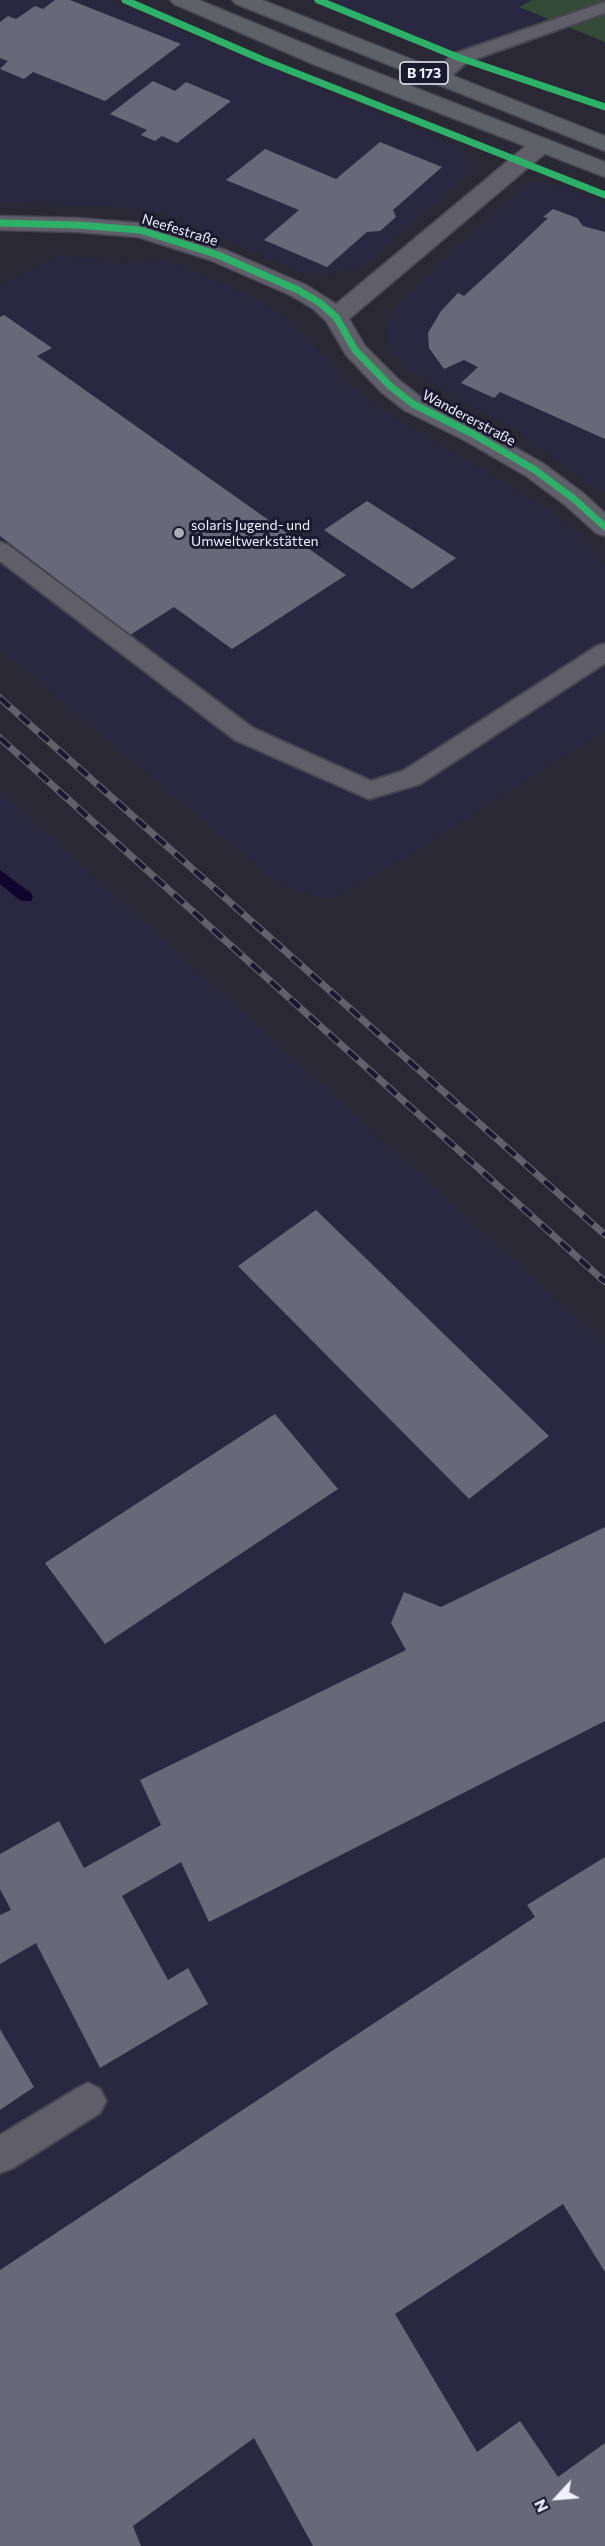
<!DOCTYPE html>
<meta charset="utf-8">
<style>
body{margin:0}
#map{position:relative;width:605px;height:2546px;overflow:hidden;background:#292834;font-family:Commissioner,sans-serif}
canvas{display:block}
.north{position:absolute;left:527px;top:2468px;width:60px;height:60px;-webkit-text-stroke:4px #1b192f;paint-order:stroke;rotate:244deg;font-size:16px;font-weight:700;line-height:24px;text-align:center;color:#f1f0fd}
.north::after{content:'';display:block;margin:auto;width:21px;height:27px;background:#f1f0fd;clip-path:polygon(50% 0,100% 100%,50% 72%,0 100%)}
</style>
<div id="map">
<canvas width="605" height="2546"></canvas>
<div class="north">N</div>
</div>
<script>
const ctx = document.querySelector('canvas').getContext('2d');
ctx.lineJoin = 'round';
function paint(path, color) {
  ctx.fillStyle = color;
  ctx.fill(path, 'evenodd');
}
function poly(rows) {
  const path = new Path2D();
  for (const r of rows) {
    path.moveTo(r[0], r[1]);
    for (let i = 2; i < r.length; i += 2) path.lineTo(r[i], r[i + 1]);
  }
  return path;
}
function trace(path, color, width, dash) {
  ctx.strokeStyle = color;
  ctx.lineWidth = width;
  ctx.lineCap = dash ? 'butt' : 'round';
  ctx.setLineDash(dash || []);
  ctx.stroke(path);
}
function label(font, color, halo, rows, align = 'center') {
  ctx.font = font + ' Commissioner,sans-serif';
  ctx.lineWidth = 6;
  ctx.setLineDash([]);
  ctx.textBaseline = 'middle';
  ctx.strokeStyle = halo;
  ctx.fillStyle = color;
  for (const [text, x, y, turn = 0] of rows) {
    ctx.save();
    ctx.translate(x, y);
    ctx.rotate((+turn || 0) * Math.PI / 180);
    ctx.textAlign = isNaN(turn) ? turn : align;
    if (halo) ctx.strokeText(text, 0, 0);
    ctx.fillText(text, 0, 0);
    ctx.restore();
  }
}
paint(poly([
 [0,0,109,0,460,148,474,168,361,268,310,276,169,215,138,208,0,202],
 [328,0,532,0,519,7,546,19,469,49,451,50],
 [547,182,605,202,605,490,591,486,512,428,420,377,391,351,386,334,395,308,525,184],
 [59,255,126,264,156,259,179,265,252,297,287,318,314,345,344,381,380,409,541,505,580,535,605,564,605,730,418,849,330,900,280,885,0,649,0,286],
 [0,791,605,1344,605,2546,0,2546]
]), '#2a2741');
paint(poly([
 [532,0,605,0,605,42,519,7]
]), '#344c37');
paint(poly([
 [0,870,31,893,33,897,31,901,21,901,0,884,0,870]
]), '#10052c');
paint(poly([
 [55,0,70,0,181,44,105,101,33,72,24,79,0,69,8,61,0,58,0,22,8,16,16,19,35,6,43,9],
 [153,81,175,91,186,82,231,101,177,143,162,136,155,141,141,135,147,130,110,114],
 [380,142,442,167,393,210,396,217,380,231,367,232,327,267,264,240,299,210,226,180,265,149,336,179],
 [553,209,577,218,583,226,605,232,605,439,500,392,494,398,461,383,478,367,464,360,444,369,429,348,428,333,441,311,458,293,464,296,511,253,548,218,543,217],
 [4,315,52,348,37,356,346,575,232,649,174,607,130,635,0,536,0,317],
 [367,501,456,558,412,589,324,530],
 [316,1210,549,1436,469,1499,238,1266],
 [275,1414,338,1489,105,1644,45,1563],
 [605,1527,605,1721,209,1922,181,1862,122,1896,168,1980,188,1968,208,2004,100,2068,36,1943,0,1964,0,1915,11,1910,0,1889,0,1854,59,1821,84,1868,161,1825,140,1780,406,1650,391,1623,404,1592,441,1607],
 [605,1857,605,2272,563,2204,395,2314,477,2452,520,2421,558,2477,605,2443,605,2546,313,2546,254,2438,133,2526,141,2546,0,2546,0,2270,535,1917,527,1905],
 [0,2029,34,2087,0,2110]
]), '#696878');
const lane = poly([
 [605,2,605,13,467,62,445,82,438,84,431,82,429,78,453,54,605,2],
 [0,542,8,545,253,728,371,781,403,771,597,646,605,644,605,663,420,784,369,799,235,740,0,561,0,542],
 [88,2083,100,2089,106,2101,100,2113,13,2168,0,2173,0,2135,76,2089,88,2083]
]);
const street = poly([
 [541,138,549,140,552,145,549,150,349,319,365,346,399,380,422,398,482,428,544,464,583,493,605,513,605,536,596,533,565,505,526,476,464,440,404,410,381,392,346,355,326,321,312,308,290,295,210,260,138,237,77,232,0,230,0,216,77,218,140,223,226,250,306,285,336,304,533,140,541,138]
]);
const primary = poly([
 [170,0,199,0,329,54,605,162,605,177,313,64,174,4,170,0],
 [232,0,262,0,605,136,605,151,236,4,232,0]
]);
trace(lane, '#474650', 4);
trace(street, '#474650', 3);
trace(primary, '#474650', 3);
paint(lane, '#5f5e69');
paint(street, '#5f5e69');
paint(primary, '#5e6166');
const rail = poly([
 [0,698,605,1235],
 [0,738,605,1282]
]);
trace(rail, '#62616b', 7);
trace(rail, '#1b192f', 4.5, [13]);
trace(poly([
 [125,0,263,60,605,195],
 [318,0,460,58,605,107],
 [0,223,77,225,140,230,218,255,298,290,320,303,336,317,355,350,390,386,413,404,473,434,535,470,574,499,605,527]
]), '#2db169', 7);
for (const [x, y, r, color] of [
 [179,533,6,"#abaab7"]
]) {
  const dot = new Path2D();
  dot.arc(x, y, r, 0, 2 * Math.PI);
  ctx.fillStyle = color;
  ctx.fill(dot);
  trace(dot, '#1b192f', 2);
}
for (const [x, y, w] of [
 [424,73,48]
]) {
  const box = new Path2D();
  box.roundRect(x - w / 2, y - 11, w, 22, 4.5);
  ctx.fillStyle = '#1b192f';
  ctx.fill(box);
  trace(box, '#f1f0fd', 1.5);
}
label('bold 14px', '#f1f0fd', null, [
 ["B 173",424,73]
]);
label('14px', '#f1f0fd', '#1b192f', [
 ["Neefestraße",180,230,17],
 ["Wandererstraße",469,418,28]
]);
label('14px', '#f1f0fd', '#1b192f', [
 ["solaris Jugend- und",191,525],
 ["Umweltwerkstätten",191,541]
], 'left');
</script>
